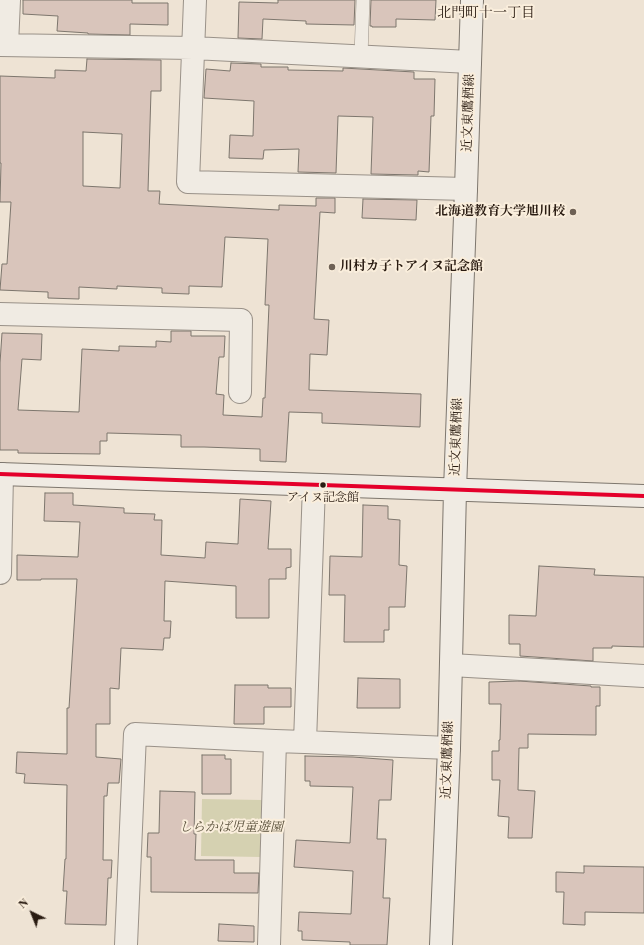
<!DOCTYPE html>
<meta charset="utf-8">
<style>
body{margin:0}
#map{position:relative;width:644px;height:945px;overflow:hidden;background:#eee3d4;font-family:"Libre Bodoni",serif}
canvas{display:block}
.north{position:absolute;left:12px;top:893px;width:40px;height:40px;-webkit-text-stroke:3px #faeedc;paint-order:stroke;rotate:317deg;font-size:11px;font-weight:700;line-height:16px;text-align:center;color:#291b11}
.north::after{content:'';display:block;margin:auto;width:14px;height:18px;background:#291b11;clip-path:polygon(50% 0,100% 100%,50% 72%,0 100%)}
</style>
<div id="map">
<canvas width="644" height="945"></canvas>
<div class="north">N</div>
</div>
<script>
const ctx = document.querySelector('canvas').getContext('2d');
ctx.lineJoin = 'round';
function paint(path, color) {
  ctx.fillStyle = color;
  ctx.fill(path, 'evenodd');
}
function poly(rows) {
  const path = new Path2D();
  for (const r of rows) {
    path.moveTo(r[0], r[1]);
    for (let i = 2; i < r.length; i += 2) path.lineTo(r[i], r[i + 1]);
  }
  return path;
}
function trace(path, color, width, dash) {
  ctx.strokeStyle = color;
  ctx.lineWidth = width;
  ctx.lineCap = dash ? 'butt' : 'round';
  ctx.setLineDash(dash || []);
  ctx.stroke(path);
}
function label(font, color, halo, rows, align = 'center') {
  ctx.font = font + ' "Libre Bodoni","Noto Serif JP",serif';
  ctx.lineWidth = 4;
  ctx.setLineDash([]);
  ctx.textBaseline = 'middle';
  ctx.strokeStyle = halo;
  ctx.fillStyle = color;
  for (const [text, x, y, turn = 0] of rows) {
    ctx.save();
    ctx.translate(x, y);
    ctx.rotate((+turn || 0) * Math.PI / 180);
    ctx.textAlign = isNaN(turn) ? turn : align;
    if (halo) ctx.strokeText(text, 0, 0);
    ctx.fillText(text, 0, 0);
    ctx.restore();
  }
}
paint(poly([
 [202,799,262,800,261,857,201,856]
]), '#d5d1b1');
const building = poly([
 [23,0,132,0,132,3,168,3,168,25,130,24,130,35,88,34,88,33,57,31,58,16,23,14,23,0],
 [278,0,355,0,354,25,306,24,306,21,263,19,262,39,238,38,239,2,278,3,278,0],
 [371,0,436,0,435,20,396,19,396,27,372,27,372,26,370,26,371,0],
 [87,59,161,60,161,91,151,91,148,191,160,191,159,204,279,210,279,205,316,206,316,198,335,198,335,213,320,212,314,319,329,320,327,355,310,354,309,390,421,394,420,427,322,423,322,413,289,412,286,462,260,461,260,449,204,447,181,447,181,435,107,433,107,441,100,441,100,454,18,453,18,450,0,450,0,363,2,333,42,334,41,360,22,359,18,410,79,412,82,349,119,351,119,346,156,347,156,341,171,342,171,331,191,331,191,336,225,336,224,357,219,357,216,394,224,395,223,415,262,417,263,398,265,398,269,305,265,305,268,239,225,237,222,287,189,286,189,294,162,293,162,288,117,286,117,289,79,287,79,299,48,298,48,292,0,290,2,264,7,264,11,202,0,202,1,163,0,163,0,76,55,78,55,70,86,71,87,59],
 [83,132,122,134,120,188,83,186,83,132],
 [231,63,261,64,261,67,288,67,288,70,343,71,343,68,414,72,414,79,435,79,434,116,431,116,429,172,418,171,418,175,371,174,373,117,338,116,336,173,298,172,299,149,264,150,263,159,229,158,230,135,253,136,254,101,204,98,206,69,230,71,231,63],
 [363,199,417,200,416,220,362,218,363,199],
 [45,493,73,493,73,505,124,508,124,513,155,514,154,520,162,520,161,555,205,558,206,542,238,544,240,499,271,501,268,549,291,549,291,567,286,568,286,579,269,579,269,618,236,618,236,586,165,581,164,621,171,621,170,638,164,638,163,650,121,648,119,689,110,688,110,724,96,724,96,757,121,759,119,783,108,783,107,796,104,796,103,860,112,860,111,878,108,878,106,925,65,924,67,891,63,891,65,859,66,859,67,785,24,783,25,774,16,773,17,752,67,754,67,708,69,708,77,579,41,579,41,580,17,580,17,555,78,557,80,522,44,521,45,493],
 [363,505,388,506,388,519,400,520,399,565,407,566,405,607,389,607,389,630,384,630,384,642,344,642,345,595,329,595,330,556,362,557,363,505],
 [539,566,595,569,594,575,644,577,644,647,612,646,612,648,593,648,593,661,520,656,520,644,509,644,509,615,536,616,539,566],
 [358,678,400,679,400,708,357,708,358,678],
 [519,681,591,686,591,687,600,687,600,706,596,706,596,735,528,734,528,748,519,748,518,790,535,791,532,838,508,838,509,817,498,816,500,780,492,780,492,751,499,751,499,740,500,740,501,704,489,704,489,682,519,681],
 [235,685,268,685,268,688,291,688,291,707,264,707,264,724,234,724,235,685],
 [202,755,225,755,225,759,231,759,231,794,202,794,202,755],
 [305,756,353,757,393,760,391,800,379,800,377,839,386,839,383,898,390,898,387,945,350,945,350,942,302,940,302,931,298,931,299,912,351,914,353,871,294,867,296,840,350,843,353,787,310,786,310,781,305,781,305,756],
 [160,791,195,792,194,834,196,834,195,860,234,860,234,873,259,873,258,893,151,892,151,857,147,857,148,833,159,833,160,791],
 [584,866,644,867,644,913,585,912,585,925,563,924,564,892,556,892,556,872,584,873,584,866],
 [219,924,254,926,254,942,218,941,219,924]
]);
paint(building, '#d9c5bb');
trace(building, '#7d766d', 1);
const lane = poly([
 [361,56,363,0]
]);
const street = poly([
 [195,0,188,182,466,189],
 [0,45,193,48,470,62],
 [7,45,9,0],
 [0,314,241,320,240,392],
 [0,573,2,474],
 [451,665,644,676],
 [305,742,314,485],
 [126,945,135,734,275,741,305,742,449,748],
 [269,945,275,741]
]);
const secondary = poly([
 [0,474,644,496],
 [441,945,449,748,455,490,466,189,472,0]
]);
trace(lane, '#999188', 14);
trace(street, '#999188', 24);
trace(secondary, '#7d766d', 24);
trace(lane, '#f0ebe3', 13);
trace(street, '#f0ebe3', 22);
trace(secondary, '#f0ebe3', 22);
trace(poly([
 [0,474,644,496]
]), '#e4002b', 4);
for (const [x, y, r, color] of [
 [573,212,4,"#6e6155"],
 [332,267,4,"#6e6155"],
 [323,485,3.5,"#291b11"]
]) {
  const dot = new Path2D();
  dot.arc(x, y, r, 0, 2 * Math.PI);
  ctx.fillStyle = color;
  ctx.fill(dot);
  trace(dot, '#faeedc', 1.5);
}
label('12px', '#291b11', '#faeedc', [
 ["アイヌ記念館",323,498]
]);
label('13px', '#291b11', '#faeedc', [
 ["近文東鷹栖線",469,113,-88],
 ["近文東鷹栖線",457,437,-88],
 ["近文東鷹栖線",448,760,-88]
]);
label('bold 13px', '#291b11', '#faeedc', [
 ["北海道教育大学旭川校",565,212],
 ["川村カ子トアイヌ記念館",340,267,"left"]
], 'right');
label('italic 13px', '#564d38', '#faeedc', [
 ["しらかば児童遊園",231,828]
]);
label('14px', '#291b11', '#faeedc', [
 ["北門町十一丁目",486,14]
]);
</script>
